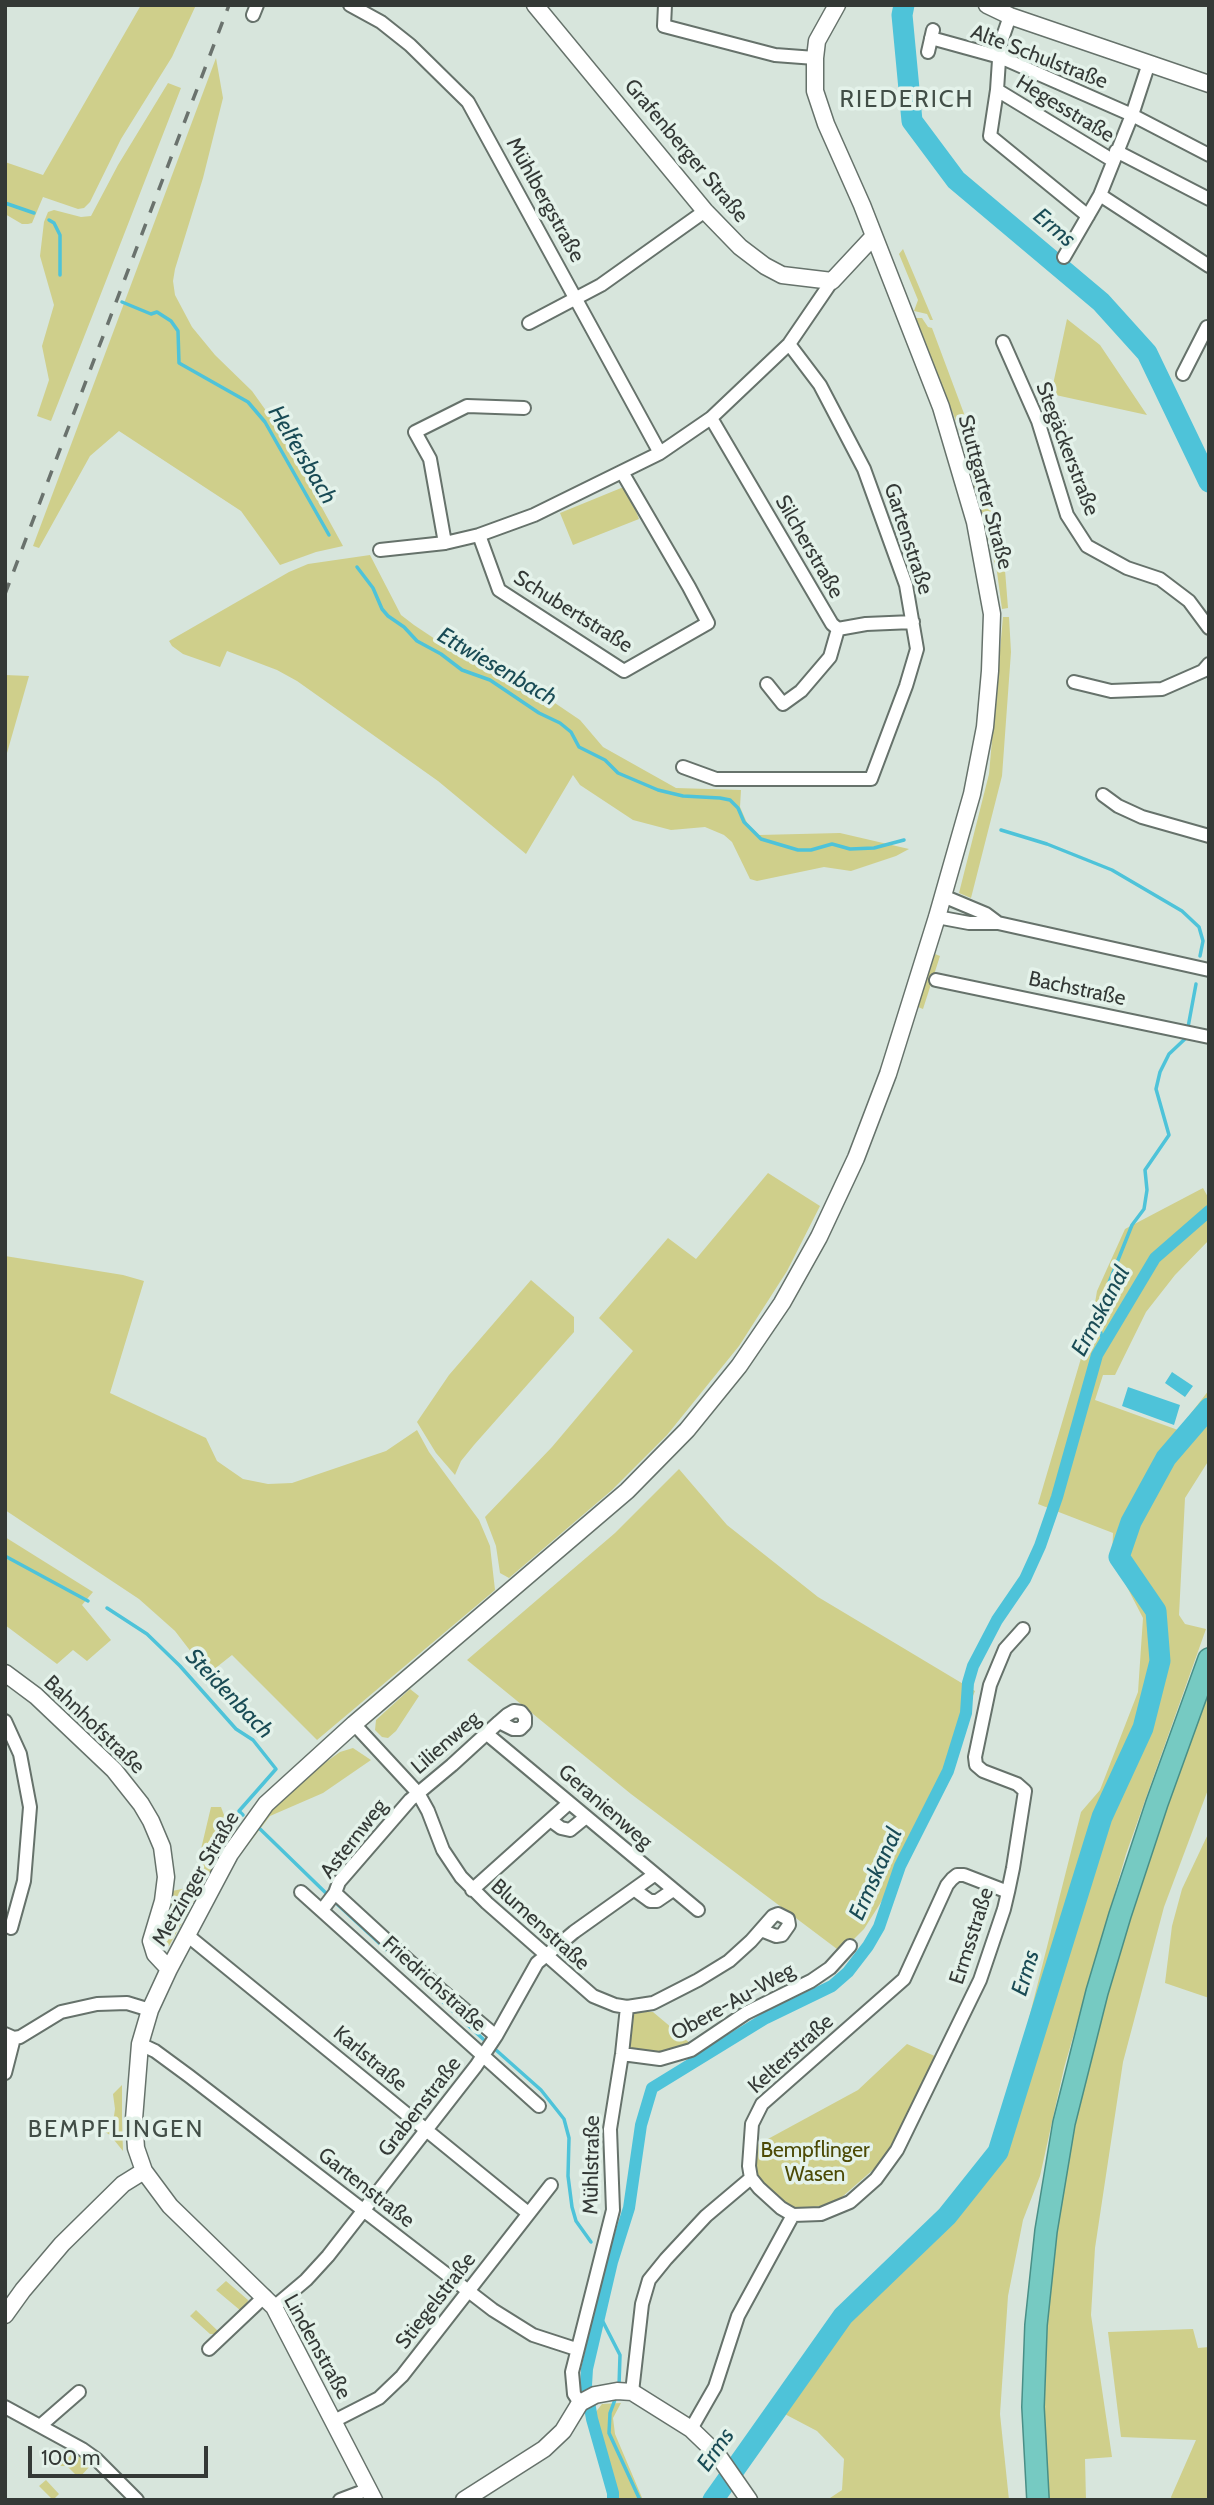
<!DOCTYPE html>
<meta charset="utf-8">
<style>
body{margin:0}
#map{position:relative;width:1214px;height:2505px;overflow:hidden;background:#d7e5dc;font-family:Cabin,sans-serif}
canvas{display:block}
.frame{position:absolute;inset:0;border:7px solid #343936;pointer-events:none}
.scale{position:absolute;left:28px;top:2446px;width:180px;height:32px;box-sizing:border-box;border:4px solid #343936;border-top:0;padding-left:9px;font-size:21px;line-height:24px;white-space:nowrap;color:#343936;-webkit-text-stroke:5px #e4f2ea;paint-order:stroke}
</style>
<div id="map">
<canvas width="1214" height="2505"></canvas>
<div class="frame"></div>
<div class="scale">100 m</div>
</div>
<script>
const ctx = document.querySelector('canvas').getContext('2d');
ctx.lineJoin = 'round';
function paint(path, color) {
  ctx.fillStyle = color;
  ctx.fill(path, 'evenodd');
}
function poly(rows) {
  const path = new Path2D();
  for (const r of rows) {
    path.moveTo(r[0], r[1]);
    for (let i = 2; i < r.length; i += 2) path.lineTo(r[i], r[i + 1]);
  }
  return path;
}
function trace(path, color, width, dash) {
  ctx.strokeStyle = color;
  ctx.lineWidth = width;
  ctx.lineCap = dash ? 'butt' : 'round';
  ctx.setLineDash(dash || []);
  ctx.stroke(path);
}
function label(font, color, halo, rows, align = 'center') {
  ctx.font = font + ' Cabin,sans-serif';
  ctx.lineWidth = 7;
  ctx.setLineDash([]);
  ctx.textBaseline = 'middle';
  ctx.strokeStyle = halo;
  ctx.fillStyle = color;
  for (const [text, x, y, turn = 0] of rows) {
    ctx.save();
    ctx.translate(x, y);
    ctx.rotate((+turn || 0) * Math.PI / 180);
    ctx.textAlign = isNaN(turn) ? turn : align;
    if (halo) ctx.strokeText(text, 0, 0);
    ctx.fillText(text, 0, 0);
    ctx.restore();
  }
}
paint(poly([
 [141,5,196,5,172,57,121,139,90,202,84,208,78,209,43,197,32,223,28,224,22,224,5,214,5,162,43,175],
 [216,58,223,98,203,178,175,269,173,281,175,295,192,327,215,355,252,391,277,426,343,546,316,552,280,565,241,511,119,431,90,456,39,548,33,546],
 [168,83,181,88,95,309,51,421,37,416,49,380,42,346,54,305,40,256,44,222,48,212,54,210,81,217,91,216,118,165],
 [903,249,933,320,930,320,927,314,914,311,918,300,899,254],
 [916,318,922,318,928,327,932,328,969,427,989,501,1005,570,1008,608,1002,609,997,572,959,429],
 [1067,319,1100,345,1147,415,1051,394],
 [626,486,639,519,573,545,560,513],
 [370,555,401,615,414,625,438,641,508,674,546,697,580,720,603,747,676,788,741,790,740,807,747,823,759,835,840,833,909,849,896,856,851,871,824,867,757,881,750,879,732,842,724,835,705,827,671,830,633,820,580,785,573,775,526,854,438,781,297,681,277,670,227,651,220,667,183,654,172,646,169,641,289,572,308,564],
 [1003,617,1009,617,1011,652,1002,776,971,898,959,893,989,774],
 [5,675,29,676,5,760],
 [935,954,940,956,923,1009,918,1007],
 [768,1173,820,1206,787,1271,739,1346,667,1435,612,1490,509,1578,500,1573,496,1546,485,1517,552,1447,633,1351,599,1318,668,1238,696,1259],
 [1203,1188,1209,1199,1209,1240,1175,1275,1146,1312,1115,1375,1103,1375,1095,1400,1178,1430,1209,1390,1209,1460,1185,1498,1179,1615,1185,1624,1206,1629,1126,1854,1064,2068,1040,2176,1023,2220,1008,2296,1000,2414,1009,2500,827,2500,842,2490,844,2459,817,2431,779,2411,866,2299,954,2208,994,2157,1081,1812,1100,1790,1138,1692,1143,1618,1112,1558,1113,1533,1038,1504,1092,1321,1097,1291,1125,1229],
 [5,1256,123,1275,144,1281,110,1393,206,1438,217,1461,243,1479,268,1484,292,1483,386,1451,417,1430,429,1452,479,1520,490,1546,495,1590,317,1740,232,1655,208,1674,175,1631,139,1599,5,1510],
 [531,1280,574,1317,574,1332,474,1445,461,1461,455,1475,436,1453,417,1422,449,1375],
 [679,1469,727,1525,818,1597,975,1691,902,1869,864,1929,841,1952,631,1794,467,1660,615,1533],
 [5,1537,93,1592,82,1605,111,1640,87,1661,73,1650,57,1664,5,1625],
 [1209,1679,1209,1787,1164,1907,1123,2062,1095,2248,1091,2315,1112,2457,1085,2459,1086,2500,1046,2500,1040,2408,1049,2259,1078,2100,1134,1896],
 [410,1689,419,1696,396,1731,388,1738,382,1737,375,1730,376,1720],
 [353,1748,371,1760,323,1793,270,1816,231,1867,243,1844,267,1814,308,1775,340,1752],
 [211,1807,221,1807,227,1823,228,1840,201,1889,197,1889,194,1895,195,1899,169,1946,162,1948,158,1944,172,1891,192,1887],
 [1209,1832,1209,1998,1165,1983,1172,1926,1182,1889],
 [630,2011,653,2012,691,2044,653,2055,627,2051],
 [907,2044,937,2057,883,2161,834,2204,793,2210,754,2175,755,2146,858,2090],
 [122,2085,122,2121,123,2151,110,2135,102,2130,110,2123,114,2116,115,2109,113,2094],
 [226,2281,248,2300,247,2304,241,2311,216,2290],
 [196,2310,219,2332,217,2334,210,2334,190,2316],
 [1193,2329,1198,2348,1209,2347,1209,2500,1172,2500,1171,2497,1196,2440,1121,2437,1108,2332],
 [621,2403,613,2418,615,2434,643,2500,617,2500,595,2413,602,2404],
 [76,2450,92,2464,79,2478,67,2466,60,2466],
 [46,2480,59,2494,53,2500,39,2486]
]), '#cfcf8b');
paint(poly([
 [1172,1372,1193,1386,1185,1397,1165,1383],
 [1128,1387,1180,1405,1174,1425,1122,1406]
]), '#4ec3d9');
trace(poly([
 [5,203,34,213],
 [49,220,54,223,60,235,60,275],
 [122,302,151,314,157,312,171,321,178,331,179,363,248,402,265,422,329,535],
 [357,567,373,588,382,609,388,616,404,627,417,641,441,654,462,670,490,680,539,713,560,723,571,732,579,747,605,760,618,773,658,790,683,796,720,798,730,800,738,808,744,822,761,839,798,850,811,850,832,844,850,849,874,848,904,840],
 [1001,830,1047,844,1112,870,1182,911,1199,927,1203,941,1200,956],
 [1104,1344,1097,1320,1098,1310,1132,1225,1144,1209,1147,1190,1145,1170,1169,1135,1156,1089,1160,1072,1169,1054,1186,1038,1196,984],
 [5,1556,88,1601],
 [107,1608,147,1634,180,1666,236,1729,253,1740,276,1769,239,1811,243,1815],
 [258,1827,329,1896],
 [336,1903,483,2039],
 [496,2050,541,2090,564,2119,569,2138,568,2176,572,2207,576,2221,591,2242],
 [599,2314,620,2355,619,2386],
 [616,2397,610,2413,609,2433,640,2500]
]), '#4ec3d9', 3.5);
trace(poly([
 [613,2500,613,2493,592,2419,586,2385,587,2369,612,2262,629,2208,641,2125,652,2088,766,2018,832,1986,848,1972,868,1946,879,1927,900,1866,948,1771,966,1713,968,1683,973,1666,997,1620,1025,1579,1040,1546,1057,1497,1097,1355,1155,1258,1209,1211]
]), '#4ec3d9', 12);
trace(poly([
 [904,5,902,15,912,121,956,180,1101,302,1147,353,1209,482],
 [713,2500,843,2316,947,2216,998,2152,1102,1817,1143,1728,1160,1661,1156,1611,1119,1557,1131,1522,1166,1458,1209,1408]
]), '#4ec3d9', 21);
const minor = poly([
 [350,5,381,22,410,45,468,102,660,453],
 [665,5,664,26,775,55,815,58],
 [253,15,257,5],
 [1010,16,1000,45,997,90,990,136,1088,216],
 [931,38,1000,57,1132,115,1209,155],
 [928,52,933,30],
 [997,90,1112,160],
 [1116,151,1209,199],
 [1100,195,1209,266],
 [1064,257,1100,195,1132,115,1149,63],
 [529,323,601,285,705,211],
 [1003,342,1038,421,1067,515,1087,546,1127,568,1160,579,1189,601,1209,628],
 [1183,374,1207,327,1209,328],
 [711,418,832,624,838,629,866,624,913,622],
 [479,535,499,590,624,671,708,623,689,587,622,472],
 [445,543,430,459,415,432,467,406,524,408],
 [380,550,445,543,479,535,534,515,660,453,711,418,789,344,832,281],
 [1074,682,1111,691,1162,689,1203,671,1209,664],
 [767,684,783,704,801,691,830,657,838,629],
 [683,767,716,779,871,779,906,686,917,649,906,585,864,469,820,385,789,344],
 [1103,795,1118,806,1142,817,1209,836],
 [943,896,986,914,998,923,1209,970],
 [937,917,969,923,998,923],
 [936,980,1209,1037],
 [5,1721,20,1754,30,1807,24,1881,11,1928],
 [354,1724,418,1793,428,1811,443,1850,461,1877,487,1903,593,1996,615,2005,627,2007,653,2003,698,1980,729,1961,751,1941,773,1916,778,1914,788,1919,789,1925,782,1935,776,1936,761,1930],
 [487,1734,698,1910],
 [550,1820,561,1828,570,1830,586,1817],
 [472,1890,569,1803],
 [635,1890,650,1901,657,1901,673,1890],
 [301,1892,539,2106],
 [1008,1892,964,1875,957,1875,952,1879,947,1885,904,1979,762,2104,752,2124,749,2166,751,2178,759,2188,781,2208,793,2215,821,2214,850,2202,876,2179,897,2150,980,1980,1004,1909,1008,1892,1013,1868,1025,1791,1017,1784,983,1771,976,1765,975,1757,990,1685,1005,1649,1023,1629],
 [335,1893,433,1983,496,2036],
 [322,1910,335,1893,339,1882,410,1800,452,1765,499,1722,507,1715,514,1711,521,1712,525,1717,525,1724,520,1729,513,1729,499,1722],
 [187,1935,528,2213],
 [5,2034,14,2038,20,2037,61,2012,97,2004,127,2003,150,2010],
 [140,2044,155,2051,189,2076,493,2310,533,2335,576,2349],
 [622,2054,660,2059,691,2050,746,2013,811,1981,830,1968,850,1946],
 [5,2073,14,2038],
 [274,2307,306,2280,328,2256,476,2066,496,2036,537,1963,574,1932,654,1875],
 [209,2349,265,2296],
 [632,2392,642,2304,649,2280,666,2259,706,2216,751,2178],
 [580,2403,574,2394,572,2372,613,2210,610,2129,622,2054,627,2007],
 [5,2407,82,2449,96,2459,137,2500],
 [334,2421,379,2398,402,2376,551,2185],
 [40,2426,79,2392],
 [691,2429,715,2387,738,2316,793,2215],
 [340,2500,369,2489]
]);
const tertiary = poly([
 [535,5,705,211,740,247,765,266,782,275,832,281,874,236],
 [987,5,1010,16,1209,84],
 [5,1673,36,1696,114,1770,141,1804,151,1821,162,1847,166,1877,163,1901,151,1941,155,1954,169,1969],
 [5,2315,23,2290,62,2244,123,2184,144,2171],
 [374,2500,274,2307,170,2206,144,2171,136,2148,134,2119,140,2044,150,2010,169,1969,230,1854,266,1804,354,1724,627,1491,687,1430,739,1366,782,1303,819,1237,856,1158,888,1074,937,917,972,794,985,727,990,671,992,614,975,522,941,407,862,205,826,124,815,91,815,58,817,41,837,5],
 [464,2500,544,2449,563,2431,580,2403,595,2395,617,2391,632,2392,691,2429,717,2454,749,2500]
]);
const trunk = poly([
 [1038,2500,1033,2407,1036,2325,1046,2231,1064,2123,1097,1992,1120,1915,1157,1803,1209,1659]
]);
trace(minor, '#66726b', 16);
trace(tertiary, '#66726b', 19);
trace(trunk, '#498f87', 24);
trace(minor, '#fff', 12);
trace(tertiary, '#fff', 16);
trace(trunk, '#76cac2', 21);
trace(poly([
 [5,594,229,5]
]), '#6a726d', 3.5, [12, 12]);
label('21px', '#343936', '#e4f2ea', [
 ["Alte Schulstraße",1039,57,21],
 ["Hegesstraße",1065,109,31],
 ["Grafenberger Straße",686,151,50],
 ["Mühlbergstraße",545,200,61],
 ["Stegäckerstraße",1067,449,69],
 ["Stuttgarter Straße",985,492,75],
 ["Gartenstraße",908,539,72],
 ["Silcherstraße",809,547,60],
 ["Schubertstraße",573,612,32],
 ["Bachstraße",1077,989,12],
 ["Bahnhofstraße",94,1725,44],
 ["Lilienweg",446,1743,-41],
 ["Geranienweg",605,1807,41],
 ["Asternweg",354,1839,-52],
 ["Metzinger Straße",196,1879,-60],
 ["Blumenstraße",540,1925,42],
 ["Ermsstraße",972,1936,-72],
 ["Friedrichstraße",434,1984,42],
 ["Obere-Au-Weg",733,2002,-29],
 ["Kelterstraße",791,2054,-42],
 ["Karlstraße",370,2059,40],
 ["Grabenstraße",420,2107,-52],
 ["Mühlstraße",592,2165,-89],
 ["Gartenstraße",366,2188,38],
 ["Stiegelstraße",436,2301,-52],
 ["Lindenstraße",317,2347,61]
]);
label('21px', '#4c4a05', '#e4f2ea', [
 ["Bempflinger",815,2151],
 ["Wasen",815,2175]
]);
label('italic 23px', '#194b55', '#e4f2ea', [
 ["Erms",1054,228,40],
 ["Helfersbach",302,455,59],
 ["Ettwiesenbach",497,667,30],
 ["Ermskanal",1101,1311,-62],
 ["Steidenbach",229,1694,46],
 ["Ermskanal",876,1874,-66],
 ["Erms",1026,1973,-73],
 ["Erms",716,2450,-55]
]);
ctx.letterSpacing = '2px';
label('24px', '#424e47', '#e4f2ea', [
 ["RIEDERICH",907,100],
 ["BEMPFLINGEN",116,2130]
]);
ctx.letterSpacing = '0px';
</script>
